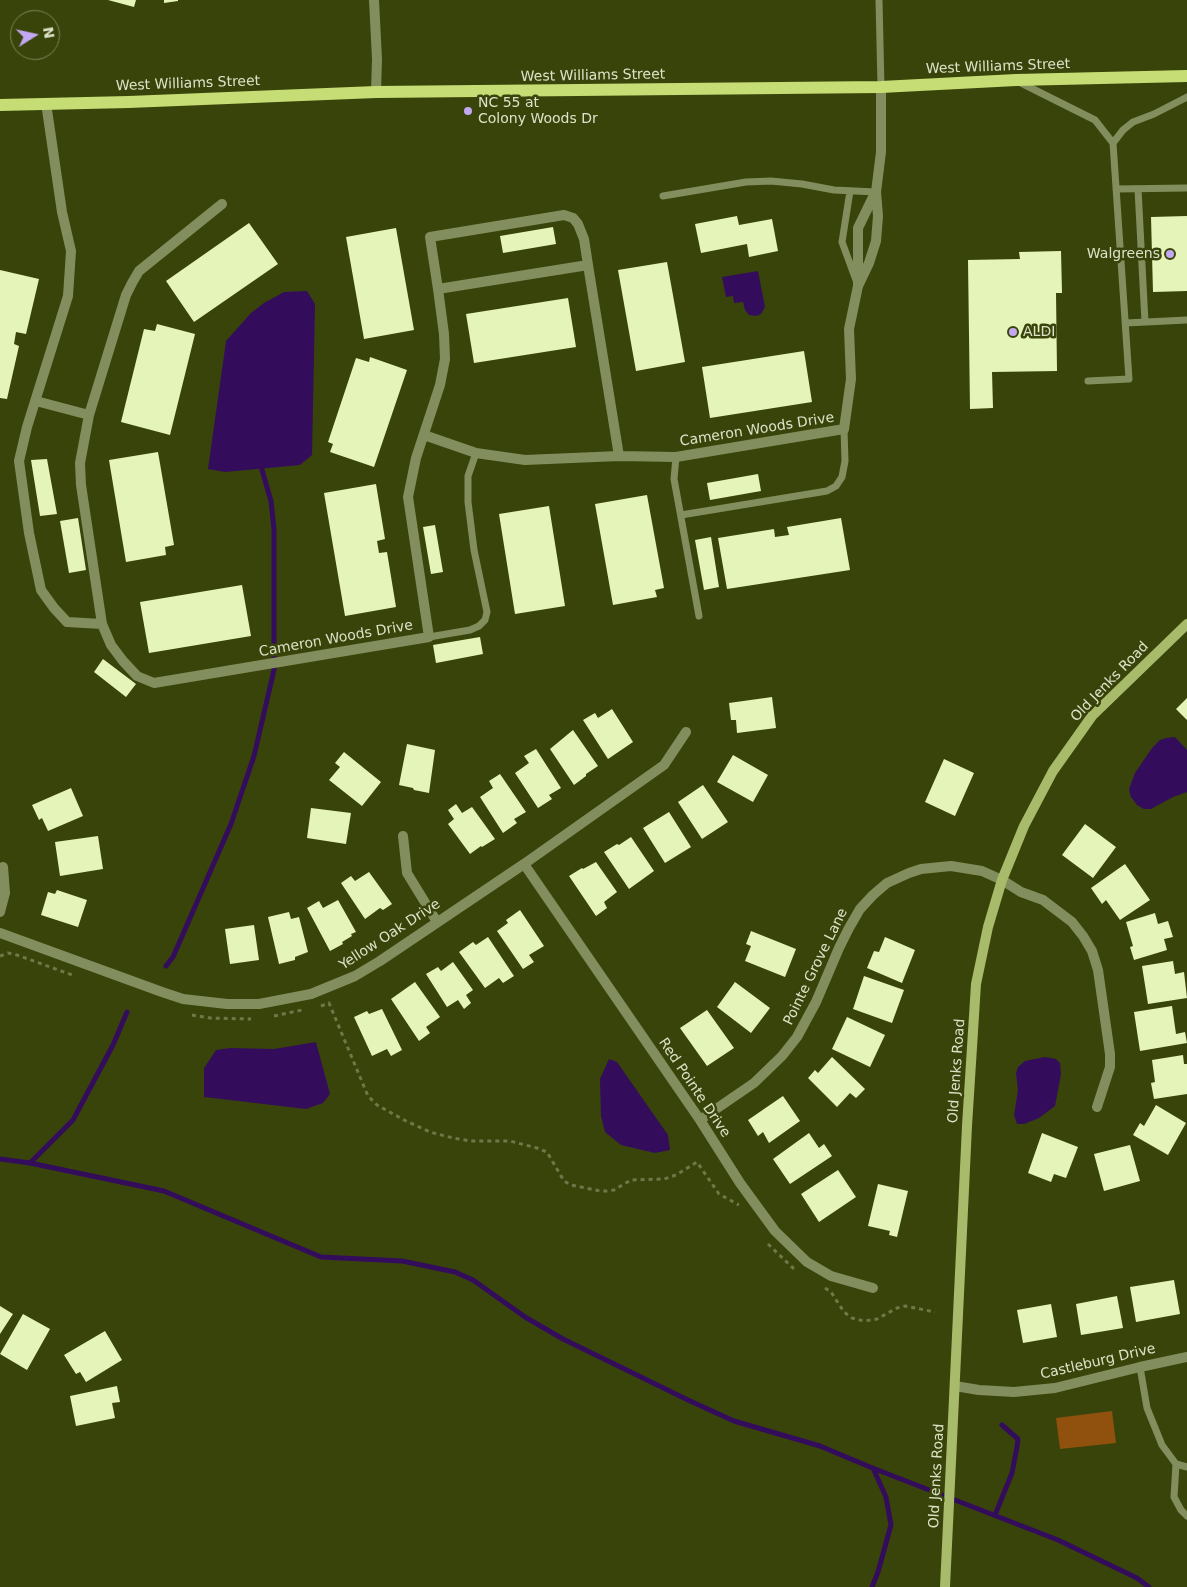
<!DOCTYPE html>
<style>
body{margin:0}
#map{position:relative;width:1187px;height:1587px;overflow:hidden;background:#39440b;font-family:"DejaVu Sans",sans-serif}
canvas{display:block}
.north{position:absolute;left:10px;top:10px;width:50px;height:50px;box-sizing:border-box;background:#39440b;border:1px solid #7a8456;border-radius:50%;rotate:80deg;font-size:14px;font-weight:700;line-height:20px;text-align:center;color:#dbe3c7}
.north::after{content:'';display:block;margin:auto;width:18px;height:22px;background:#c2a8f2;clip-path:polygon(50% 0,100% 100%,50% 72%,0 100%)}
</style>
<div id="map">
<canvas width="1187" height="1587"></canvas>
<div class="north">N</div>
</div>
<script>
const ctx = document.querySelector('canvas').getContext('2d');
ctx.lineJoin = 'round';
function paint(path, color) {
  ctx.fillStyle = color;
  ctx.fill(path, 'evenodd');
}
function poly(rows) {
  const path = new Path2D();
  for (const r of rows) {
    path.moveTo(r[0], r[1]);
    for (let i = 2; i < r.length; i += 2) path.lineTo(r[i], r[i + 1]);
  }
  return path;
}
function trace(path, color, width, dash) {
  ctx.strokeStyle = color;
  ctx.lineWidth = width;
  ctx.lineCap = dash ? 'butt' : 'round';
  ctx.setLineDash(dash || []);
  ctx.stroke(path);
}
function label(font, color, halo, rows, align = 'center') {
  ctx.font = font + ' "DejaVu Sans",sans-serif';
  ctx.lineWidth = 5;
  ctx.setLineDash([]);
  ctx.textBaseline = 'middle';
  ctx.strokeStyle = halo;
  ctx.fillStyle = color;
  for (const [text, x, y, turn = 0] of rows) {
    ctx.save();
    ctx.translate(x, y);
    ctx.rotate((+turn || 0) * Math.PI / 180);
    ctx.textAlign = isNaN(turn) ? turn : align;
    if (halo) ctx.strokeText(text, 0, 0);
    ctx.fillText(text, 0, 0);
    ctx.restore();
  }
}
paint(poly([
 [1112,1411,1116,1443,1060,1449,1056,1418]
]), '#8f510d');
paint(poly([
 [758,271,765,307,761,314,756,316,749,315,745,310,743,302,734,303,733,296,726,297,722,277],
 [307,291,315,304,312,455,300,465,225,472,208,469,226,341,251,313,264,303,284,292],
 [1175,737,1187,750,1187,792,1173,797,1151,809,1144,809,1137,805,1131,797,1129,789,1135,773,1152,748,1160,740,1166,738],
 [316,1042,330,1094,323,1103,306,1109,204,1097,204,1068,216,1050,230,1048,274,1049],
 [1045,1057,1056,1059,1060,1063,1061,1074,1055,1106,1039,1118,1024,1124,1017,1124,1014,1115,1018,1090,1016,1073,1018,1067,1025,1061],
 [609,1059,617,1062,668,1135,670,1150,655,1153,621,1145,605,1132,601,1116,600,1079]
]), '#330d5b');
trace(poly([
 [166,966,173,957,231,824,254,756,274,670,274,529,271,501,262,470,262,463],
 [0,1159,30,1163,164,1191,321,1257,402,1261,455,1272,473,1280,525,1317,563,1339,688,1400,734,1421,820,1446,870,1467,1058,1540,1137,1578,1149,1587],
 [30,1163,73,1120,113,1045,127,1012],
 [995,1515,1012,1473,1017,1447,1018,1439,1002,1425],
 [872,1587,878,1572,891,1525,886,1497,873,1468]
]), '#330d5b', 5);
paint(poly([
 [108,0,136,0,134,7],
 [164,0,178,0,178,1,164,3],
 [737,216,739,225,772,219,778,251,749,257,747,244,701,253,695,224],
 [1187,216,1187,291,1153,292,1151,217],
 [249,223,278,264,194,322,166,281],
 [553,227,556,244,503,253,500,236],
 [396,228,414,330,364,339,346,237],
 [1061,251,1062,293,1056,293,1057,371,992,372,993,408,970,409,968,260,1020,259,1019,252],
 [667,262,685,362,636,371,618,270],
 [0,270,39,279,26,334,16,332,14,344,19,346,7,399,0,398],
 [568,298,576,347,474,363,466,314],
 [157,324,195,334,170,435,121,422,144,329,155,331],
 [804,351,812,402,710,418,702,367],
 [370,357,407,370,374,467,330,452,333,444,328,442,356,358,369,362],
 [158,452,174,545,165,547,166,555,126,562,109,460],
 [47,459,57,514,40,516,31,460],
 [758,474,761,491,710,500,707,483],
 [376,484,385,539,377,541,379,553,387,552,396,607,345,616,324,493],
 [647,495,664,588,655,590,657,597,613,605,595,504],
 [549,506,565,606,515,614,499,514],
 [78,518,86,570,69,573,60,521],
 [841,518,850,570,727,589,718,538,774,529,775,537,789,535,787,527],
 [435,525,443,572,431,574,423,527],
 [711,537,719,587,704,590,695,540],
 [242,585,251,636,149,653,140,602],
 [480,637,483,654,436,663,433,645],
 [103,659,136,684,126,697,94,672],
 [772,697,776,728,737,733,736,720,731,720,729,703],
 [1187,698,1187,720,1176,709],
 [612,709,633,742,608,759,583,720,595,713,598,718],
 [573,730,598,766,586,774,586,776,574,785,550,749],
 [407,744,435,750,429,793,414,790,413,788,399,785],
 [536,749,561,788,549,795,552,799,538,808,515,773,529,763,524,756],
 [344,752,381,782,362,806,329,780,340,767,335,763],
 [733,755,768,775,753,802,717,782],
 [944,759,974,773,955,816,925,802],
 [500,774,526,812,514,819,517,823,503,833,480,797,493,788,489,781],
 [703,785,728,822,702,839,678,802],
 [71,788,83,816,48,831,42,818,39,820,32,805],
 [456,804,462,813,472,807,495,839,482,847,481,846,470,854,448,824,454,819,448,810],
 [311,808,351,813,346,844,307,838],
 [669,812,691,847,665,863,643,828],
 [1085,824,1116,847,1093,878,1062,855],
 [98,836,103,869,60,876,55,842],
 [631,837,654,871,629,889,604,852,617,844,619,845],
 [596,862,617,892,604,902,607,908,596,916,569,876,582,868,583,869],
 [1125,864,1150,900,1120,920,1106,900,1102,904,1091,888],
 [369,872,392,904,383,910,380,908,365,919,341,883,351,876,355,881],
 [57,890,87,900,78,927,41,915,48,892,55,894],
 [338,900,356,932,351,934,352,936,342,942,343,944,330,951,307,908,319,901,323,908],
 [520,910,544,946,529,955,534,962,523,969,497,931,508,923,506,920],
 [289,912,291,919,299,917,308,952,295,957,295,960,279,964,268,917],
 [1155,913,1158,924,1168,921,1173,937,1164,939,1167,950,1134,960,1130,947,1133,946,1126,922],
 [254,925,259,960,230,964,225,929],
 [751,931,796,949,785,977,745,961,751,946,746,944],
 [488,937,514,976,503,983,499,978,485,988,459,952,473,942,476,945],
 [885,937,915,950,902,983,867,968,874,951,879,952],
 [1173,961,1175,974,1184,972,1187,998,1148,1004,1142,966],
 [453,962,473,990,466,995,471,1003,464,1009,458,1000,447,1007,426,974,438,967,441,971],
 [864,976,904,990,892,1023,853,1009],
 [415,982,440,1017,426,1027,430,1033,419,1041,391,999],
 [735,982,770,1008,751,1033,717,1007],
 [1172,1006,1176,1034,1185,1032,1187,1043,1140,1051,1134,1012],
 [382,1009,402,1050,391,1056,387,1049,372,1056,354,1017,367,1011,369,1014],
 [707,1010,734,1048,707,1066,680,1028],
 [847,1017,885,1035,870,1067,832,1049],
 [1183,1055,1184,1064,1187,1064,1187,1094,1154,1099,1151,1083,1155,1082,1152,1060],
 [832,1057,865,1089,856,1098,850,1093,837,1107,808,1078,815,1070,818,1073],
 [783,1096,800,1121,769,1143,763,1132,758,1136,748,1120],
 [1156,1105,1186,1123,1168,1155,1133,1135,1140,1123,1144,1126],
 [809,1133,819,1148,824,1144,832,1156,790,1184,773,1159],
 [1042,1133,1078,1147,1066,1178,1054,1174,1051,1182,1028,1173],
 [1130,1145,1140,1181,1104,1191,1094,1154],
 [838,1170,856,1197,819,1222,801,1194],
 [878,1184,908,1191,897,1237,889,1235,890,1231,868,1226],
 [1174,1280,1180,1314,1136,1322,1130,1287],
 [1117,1296,1123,1328,1081,1335,1076,1304],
 [1051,1304,1057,1337,1023,1343,1017,1310],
 [0,1306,13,1314,0,1334],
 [23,1314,50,1329,27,1370,0,1354],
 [105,1331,122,1360,86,1382,80,1372,76,1374,64,1355],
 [117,1386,120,1402,112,1403,115,1418,76,1426,70,1396]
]), '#e5f5ba');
trace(poly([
 [0,956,8,953,17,955,75,976],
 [321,1006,329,1003,368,1096,377,1105,406,1121,430,1132,453,1138,470,1141,510,1141,537,1148,547,1152,564,1181,571,1185,600,1191,607,1191,614,1190,631,1180,664,1179,676,1175,697,1162,719,1194,739,1205],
 [192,1015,210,1018,251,1019],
 [274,1016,302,1010],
 [768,1244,794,1269],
 [825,1288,831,1292,844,1312,852,1318,864,1321,877,1319,897,1308,905,1306,935,1312]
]), '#6e7848', 3, [4, 4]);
trace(poly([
 [879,0,881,87],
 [1019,82,1095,120,1113,143,1129,379,1088,381],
 [1113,143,1123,130,1133,122,1154,114,1187,97],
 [1116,189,1187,188],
 [1138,189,1145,322],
 [850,191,842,242,856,280],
 [663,196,746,182,771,181,802,184,834,190,876,192],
 [1126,323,1187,320],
 [676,457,674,479,699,616],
 [681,515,827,491,836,486,842,477,845,461,844,429],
 [429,637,470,630,479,626,485,620,487,612,474,550,468,502,468,476,476,453],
 [1140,1367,1147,1408,1162,1445,1176,1464,1187,1467],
 [1176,1464,1174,1497,1181,1510,1187,1516]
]), '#828e5d', 7);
trace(poly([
 [374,0,377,59,376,92],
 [46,103,62,212,71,251,68,296,27,427,19,461,29,533,41,590,54,608,67,622,102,624],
 [222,204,139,271,132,283,126,295,89,415,80,463,81,485,102,624,111,645,123,661,137,676,154,683,429,637,408,497,416,458,440,385,445,359,444,334,438,289,588,265,619,456],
 [858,285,858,228,875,193],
 [438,289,430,237,564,215,573,218,578,224,584,239,588,265],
 [36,401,89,415],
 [424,435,476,453,525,460,619,456,676,457,844,429,851,379,849,329,858,286,869,263,876,241,878,216,876,192,881,152,881,87],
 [403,836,407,873,437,922],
 [524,864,700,1120,740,1183,775,1231,807,1262,831,1276,873,1288],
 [0,912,5,893,3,867],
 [0,933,162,992,183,999,227,1004,259,1004,311,994,355,976,380,961,524,864,664,765,686,732],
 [700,1120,754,1083,782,1056,797,1037,816,1002,839,948,849,928,860,909,873,895,887,883,909,873,921,869,951,866,982,871,1002,880,1021,892,1043,900,1072,922,1083,936,1092,951,1098,970,1110,1054,1110,1067,1097,1107],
 [955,1386,979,1390,1014,1392,1055,1388,1140,1367,1187,1357]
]), '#828e5d', 10);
trace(poly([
 [945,1587,967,1126,976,984,988,927,1002,880,1024,826,1053,771,1092,716,1187,624]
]), '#a8bb6b', 10);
trace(poly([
 [0,105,129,102,376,92,881,87,1016,80,1187,76]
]), '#c5dd74', 12);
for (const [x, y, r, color] of [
 [468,111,5,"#c2a8f2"],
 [1170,254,5,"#c2a8f2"],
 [1013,332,5,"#c2a8f2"]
]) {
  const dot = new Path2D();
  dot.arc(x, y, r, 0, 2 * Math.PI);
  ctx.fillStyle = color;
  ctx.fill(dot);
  trace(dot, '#39440b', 2);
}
label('14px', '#dbe3c7', '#39440b', [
 ["West Williams Street",998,67,-2],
 ["West Williams Street",593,76,-1],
 ["West Williams Street",188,84,-2],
 ["Cameron Woods Drive",757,430,-9],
 ["Cameron Woods Drive",336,639,-10],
 ["Old Jenks Road",1110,682,-46],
 ["Yellow Oak Drive",390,935,-33],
 ["Pointe Grove Lane",816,967,-64],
 ["Old Jenks Road",957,1071,-86],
 ["Red Pointe Drive",694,1088,56],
 ["Castleburg Drive",1098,1362,-13],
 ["Old Jenks Road",937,1476,-87]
]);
label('14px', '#dbe3c7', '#39440b', [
 ["NC 55 at",478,103],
 ["Colony Woods Dr",478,119],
 ["Walgreens",1160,254,"right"],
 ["ALDI",1023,332]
], 'left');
</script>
